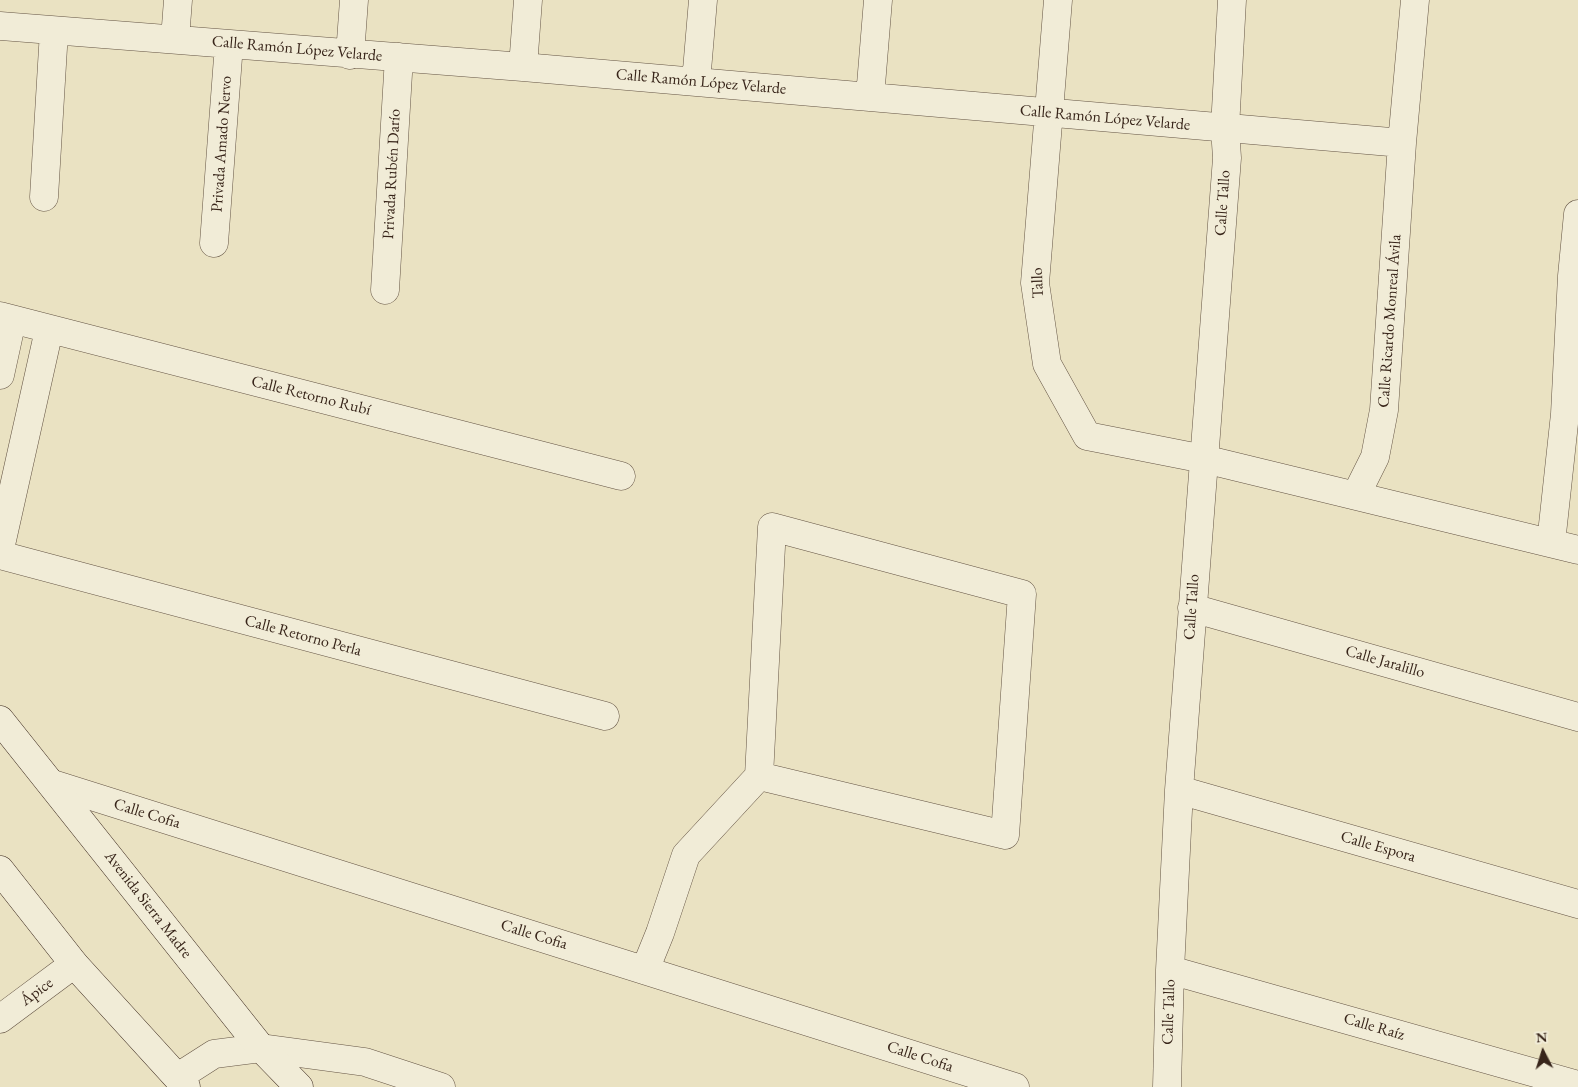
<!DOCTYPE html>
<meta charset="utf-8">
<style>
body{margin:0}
#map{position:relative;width:1578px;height:1087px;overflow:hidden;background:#eae2c2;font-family:"EB Garamond",serif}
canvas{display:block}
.north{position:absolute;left:1518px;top:1027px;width:50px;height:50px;-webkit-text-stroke:4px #f1ecd7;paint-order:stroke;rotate:355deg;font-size:14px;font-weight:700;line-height:20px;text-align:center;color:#38251a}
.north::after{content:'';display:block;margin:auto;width:18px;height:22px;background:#38251a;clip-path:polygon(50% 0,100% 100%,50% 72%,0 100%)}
</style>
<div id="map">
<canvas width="1578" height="1087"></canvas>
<div class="north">N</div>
</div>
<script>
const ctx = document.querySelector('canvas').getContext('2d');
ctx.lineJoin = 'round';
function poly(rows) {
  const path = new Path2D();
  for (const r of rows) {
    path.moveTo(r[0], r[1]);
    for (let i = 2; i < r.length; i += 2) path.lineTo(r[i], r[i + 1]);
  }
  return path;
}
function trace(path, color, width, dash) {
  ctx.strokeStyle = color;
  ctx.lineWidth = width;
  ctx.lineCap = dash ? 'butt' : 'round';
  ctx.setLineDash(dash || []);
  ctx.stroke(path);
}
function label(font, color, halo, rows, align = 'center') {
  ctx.font = font + ' "EB Garamond",serif';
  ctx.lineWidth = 4.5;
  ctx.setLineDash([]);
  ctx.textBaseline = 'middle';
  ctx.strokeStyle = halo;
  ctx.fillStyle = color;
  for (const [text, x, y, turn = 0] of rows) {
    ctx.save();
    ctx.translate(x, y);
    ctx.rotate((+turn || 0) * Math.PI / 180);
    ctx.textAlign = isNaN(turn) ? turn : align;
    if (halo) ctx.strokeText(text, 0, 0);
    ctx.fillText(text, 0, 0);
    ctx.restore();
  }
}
const street = poly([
 [1058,0,1035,283,1047,364,1087,436,1204,459,1578,550],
 [0,26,523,67,1402,143],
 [175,39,178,0],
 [350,55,354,0],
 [523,67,528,0],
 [696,82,703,0],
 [870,97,878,0],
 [44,197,54,31],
 [214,243,229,44],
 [385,290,399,57],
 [0,316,621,476],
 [0,375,12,320],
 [1356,495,1375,457,1384,410,1402,143,1415,0],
 [1551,543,1565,414,1572,276,1578,214],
 [0,549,49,330],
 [0,555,605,716],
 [1192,608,1578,717],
 [53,784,1015,1087],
 [1179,790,1578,904],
 [645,970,660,933,686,855,759,776,772,527,1022,594,1005,835,759,776],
 [1170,970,1578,1085],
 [0,1019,74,964],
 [178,1077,214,1054,261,1048,365,1062,441,1087],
 [1167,1087,1170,970,1179,790,1227,158,1225,128,1232,0]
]);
const secondary = poly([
 [0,720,261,1048,299,1087],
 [0,870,74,964,186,1087]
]);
trace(street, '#645444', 29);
trace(secondary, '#38251a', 29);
trace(street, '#f1ecd7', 28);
trace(secondary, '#f1ecd7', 28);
label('16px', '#38251a', '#f1ecd7', [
 ["Calle Ramón López Velarde",297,49,5],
 ["Calle Ramón López Velarde",701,82,5],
 ["Calle Ramón López Velarde",1105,118,5],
 ["Privada Amado Nervo",222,144,-86],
 ["Privada Rubén Darío",392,174,-87],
 ["Calle Tallo",1223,203,-86],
 ["Tallo",1038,283,-92],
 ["Calle Ricardo Monreal Ávila",1390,321,-86],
 ["Calle Retorno Rubí",311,396,14],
 ["Calle Tallo",1192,607,-86],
 ["Calle Retorno Perla",303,636,15],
 ["Calle Jaralillo",1385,662,16],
 ["Calle Cofia",147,814,17],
 ["Calle Espora",1378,847,16],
 ["Avenida Sierra Madre",148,905,52],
 ["Calle Cofia",534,935,17],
 ["Ápice",37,992,-37],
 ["Calle Tallo",1169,1012,-88],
 ["Calle Raíz",1374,1027,16],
 ["Calle Cofia",920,1057,18]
]);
</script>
